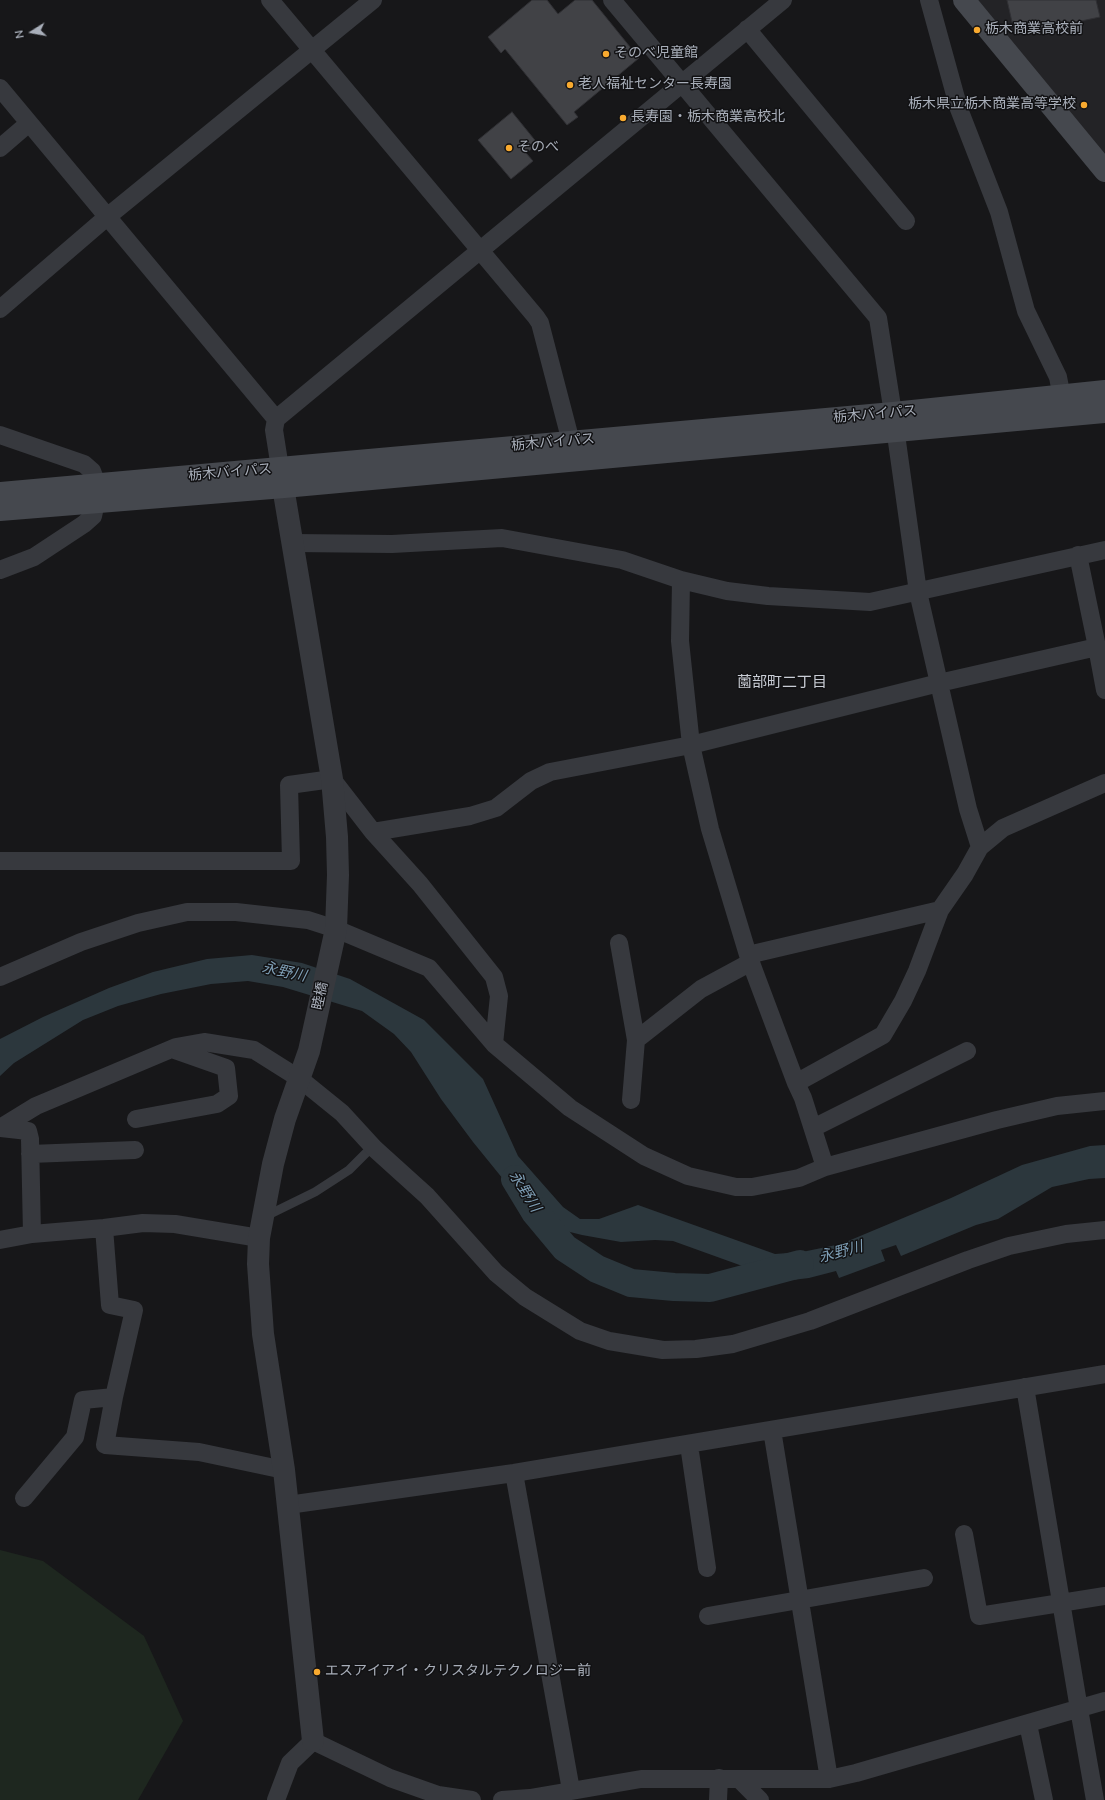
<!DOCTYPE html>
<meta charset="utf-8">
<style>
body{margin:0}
#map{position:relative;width:1105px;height:1800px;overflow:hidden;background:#171719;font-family:"Nunito Sans",sans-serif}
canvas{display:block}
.north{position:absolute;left:12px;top:12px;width:40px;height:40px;-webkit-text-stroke:3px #121214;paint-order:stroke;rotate:259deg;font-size:11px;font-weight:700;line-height:16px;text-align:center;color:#a8aeb9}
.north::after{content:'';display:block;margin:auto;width:14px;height:18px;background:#a8aeb9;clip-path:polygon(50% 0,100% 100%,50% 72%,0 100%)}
</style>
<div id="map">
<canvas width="1105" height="1800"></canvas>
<div class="north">N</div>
</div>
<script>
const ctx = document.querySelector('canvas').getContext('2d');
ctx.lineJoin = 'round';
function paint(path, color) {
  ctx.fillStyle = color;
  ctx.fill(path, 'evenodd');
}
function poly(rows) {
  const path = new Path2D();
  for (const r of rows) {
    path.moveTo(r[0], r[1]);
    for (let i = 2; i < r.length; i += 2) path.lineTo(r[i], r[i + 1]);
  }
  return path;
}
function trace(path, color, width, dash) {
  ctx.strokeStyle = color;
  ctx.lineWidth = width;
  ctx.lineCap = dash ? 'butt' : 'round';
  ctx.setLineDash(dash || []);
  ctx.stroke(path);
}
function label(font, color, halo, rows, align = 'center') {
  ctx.font = font + ' "Nunito Sans","Noto Sans JP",sans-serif';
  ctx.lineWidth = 3;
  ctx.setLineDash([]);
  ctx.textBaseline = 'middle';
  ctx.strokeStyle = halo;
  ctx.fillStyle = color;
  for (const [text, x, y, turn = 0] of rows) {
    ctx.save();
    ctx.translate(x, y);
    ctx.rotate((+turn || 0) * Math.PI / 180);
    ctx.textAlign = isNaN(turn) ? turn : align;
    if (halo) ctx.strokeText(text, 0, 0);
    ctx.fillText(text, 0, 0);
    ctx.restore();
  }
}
paint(poly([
 [977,0,1105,0,1105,156]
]), '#232326');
paint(poly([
 [0,1550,43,1561,144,1636,183,1721,138,1800,0,1800]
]), '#1e271f');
paint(poly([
 [252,955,302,963,350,979,424,1020,483,1079,518,1156,563,1207,580,1219,599,1219,638,1205,775,1254,802,1252,841,1244,951,1198,1022,1165,1090,1146,1105,1145,1105,1178,1089,1179,1052,1187,998,1219,976,1225,901,1256,896,1245,881,1250,885,1261,839,1278,836,1271,809,1278,784,1281,673,1241,655,1240,621,1242,582,1235,554,1228,516,1195,473,1142,441,1099,411,1052,394,1034,362,1011,283,987,248,981,211,984,161,994,118,1006,83,1020,14,1063,0,1076,0,1039,43,1017,109,988,153,972,207,959]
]), '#2c373d');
trace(poly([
 [515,1179,535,1212,565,1248,597,1269,631,1283,674,1287,710,1288,800,1264]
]), '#2c373d', 28);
const building = poly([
 [532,0,547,0,558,14,575,0,592,0,639,58,574,112,578,117,567,125,505,49,501,53,488,37,532,0],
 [1007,0,1096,0,1100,17,1015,35,1007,0],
 [512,112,538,144,526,153,533,161,511,179,478,140,512,112]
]);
paint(building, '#414246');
trace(building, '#313135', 1);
trace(poly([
 [264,1217,315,1192,349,1170,373,1146]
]), '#37393e', 9);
trace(poly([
 [270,0,536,317,540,323,571,442],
 [612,0,878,318,893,413,918,592,968,809,980,847],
 [929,0,959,109,999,212,1026,311,1058,377,1064,408],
 [747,29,906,221],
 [0,88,276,419],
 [0,148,29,123],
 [0,309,107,217,373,0],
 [0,435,84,464,92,471,97,484],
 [280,468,274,430,276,419,783,0],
 [293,543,392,544,502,538,622,560,681,580,727,591,768,596,870,602,1105,550],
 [0,570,34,557,84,524,93,516,96,502],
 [681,580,680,641,691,745,710,829,748,955,796,1083,803,1098,825,1167],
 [1097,647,1105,690],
 [373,832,470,816,496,808,531,781,550,772,691,745,939,683,1097,647,1078,555],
 [0,861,291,861,289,785,332,779,373,832,420,884,494,977,499,996,494,1044],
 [619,943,636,1040],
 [748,955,940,910],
 [0,977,81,942,138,923,187,912,236,912,308,920,336,929,429,968,494,1044,570,1108,644,1156,688,1176,736,1187,752,1187,799,1178,825,1167,997,1120,1057,1106,1105,1101],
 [796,1083,883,1035,903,1001,917,971,940,910,965,874,980,847,1003,828,1105,783],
 [631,1100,636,1040,701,989,751,962],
 [136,1119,217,1104,229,1096,226,1068,172,1049],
 [0,1128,36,1106,176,1047,204,1042,254,1050,300,1079,342,1113,375,1149,427,1196,496,1273,525,1297,580,1331,609,1341,663,1350,696,1349,733,1344,810,1321,968,1260,1009,1246,1066,1234,1105,1230],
 [0,1128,28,1131,30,1139,32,1234],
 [813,1128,967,1051],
 [30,1154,135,1150],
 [104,1228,110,1305,134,1310,114,1397],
 [0,1240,32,1234,104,1228,143,1223,175,1224,259,1238],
 [1025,1387,1079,1709,1095,1800],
 [772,1430,829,1779],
 [689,1445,707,1568],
 [514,1473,571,1790],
 [24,1498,75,1437,83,1400,114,1397,105,1445,199,1452,284,1470],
 [288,1505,514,1473,1105,1374],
 [964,1534,979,1616,1105,1596],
 [708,1616,924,1578],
 [1028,1724,1044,1800],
 [740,1780,760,1800],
 [276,1800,290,1763,313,1741,390,1778,438,1795,472,1800],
 [502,1800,530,1798,641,1779,829,1779,856,1773,1105,1701],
 [718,1800,719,1778]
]), '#37393e', 18);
trace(poly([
 [280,469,332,779,337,837,338,875,336,929,309,1051,285,1119,273,1164,259,1238,258,1264,263,1334,284,1470,313,1741]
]), '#37393e', 22);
trace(poly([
 [964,0,1105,171],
 [0,493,893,413,1105,391],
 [0,510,284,487,1105,412]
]), '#45484e', 22);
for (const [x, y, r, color] of [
 [977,30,4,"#f9aa2f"],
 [606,54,4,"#f9aa2f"],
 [570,85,4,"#f9aa2f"],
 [1084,105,4,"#f9aa2f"],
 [623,118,4,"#f9aa2f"],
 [509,148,4,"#f9aa2f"],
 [317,1672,4,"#f9aa2f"]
]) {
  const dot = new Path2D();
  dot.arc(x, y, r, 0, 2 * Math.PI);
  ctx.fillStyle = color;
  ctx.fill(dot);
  trace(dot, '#121214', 1.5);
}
label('14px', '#a8aeb9', '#121214', [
 ["栃木商業高校前",985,30],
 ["そのべ児童館",614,54],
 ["老人福祉センター長寿園",578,85],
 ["栃木県立栃木商業高等学校",1076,105,"right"],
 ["長寿園・栃木商業高校北",631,118],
 ["そのべ",517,148],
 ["エスアイアイ・クリスタルテクノロジー前",325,1672]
], 'left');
label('14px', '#a8aeb9', '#121214', [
 ["栃木バイパス",875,415,-5],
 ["栃木バイパス",553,443,-5],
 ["栃木バイパス",230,473,-5],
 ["睦橋",321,996,-78]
]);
label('15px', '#c9cdd5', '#121214', [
 ["薗部町二丁目",782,683]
]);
label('italic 15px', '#7e9eb5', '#121214', [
 ["永野川",284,973,12],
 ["永野川",524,1192,58],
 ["永野川",841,1253,-15]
]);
</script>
